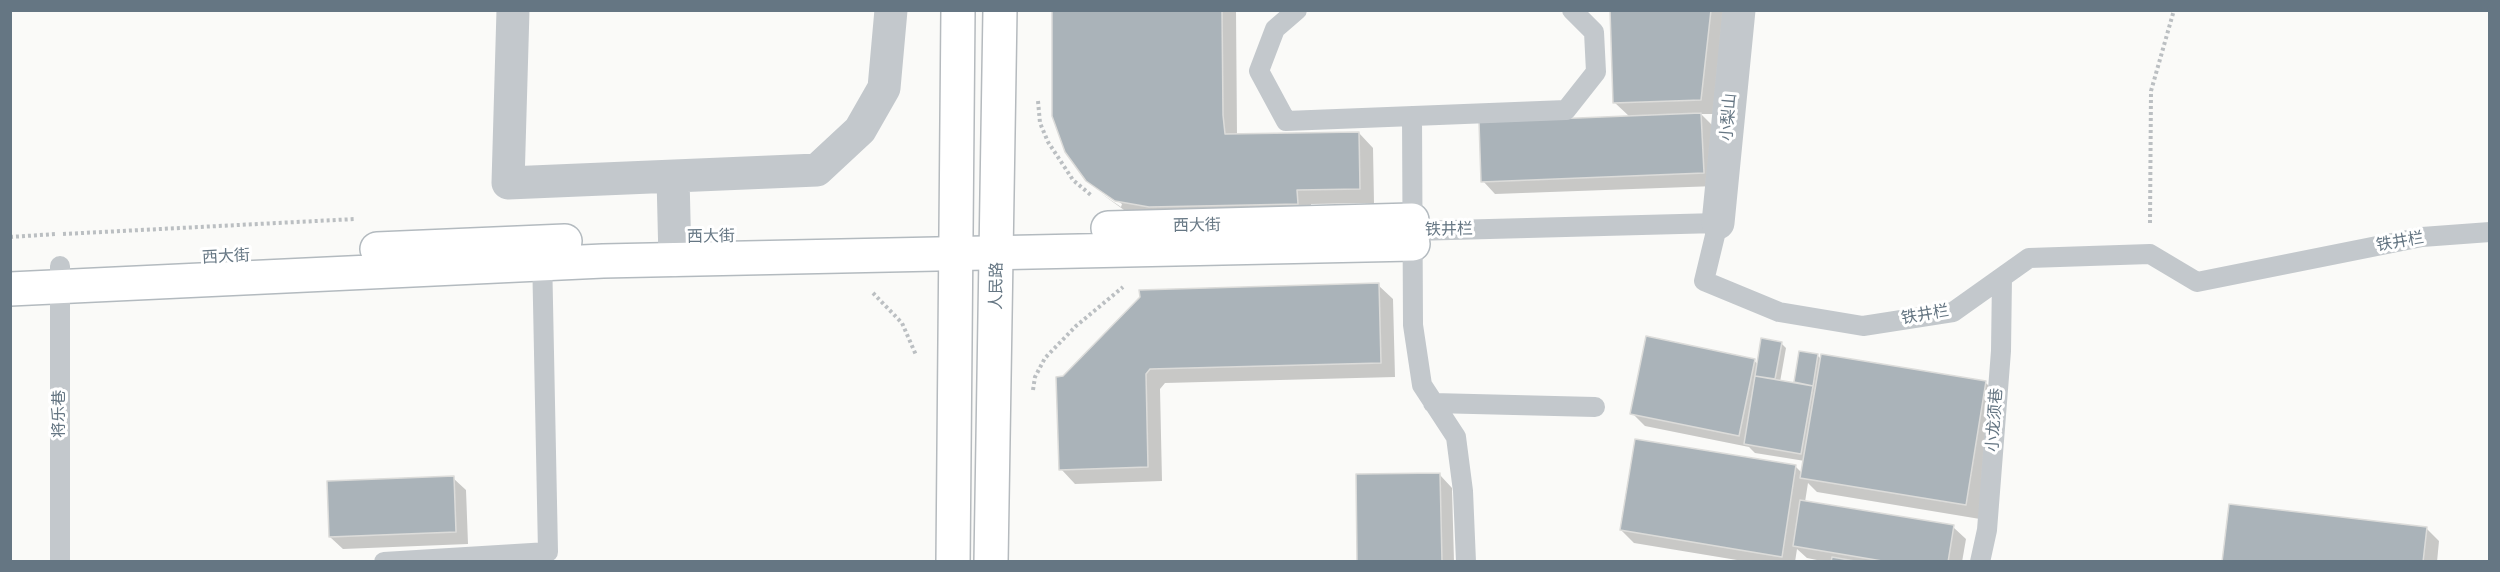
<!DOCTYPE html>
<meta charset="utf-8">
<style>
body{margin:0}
#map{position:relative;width:2500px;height:572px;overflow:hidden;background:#fafaf8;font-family:Helvetica,sans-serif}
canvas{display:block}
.frame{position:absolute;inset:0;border:12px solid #657683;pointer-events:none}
</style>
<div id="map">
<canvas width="2500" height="572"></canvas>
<div class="frame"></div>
</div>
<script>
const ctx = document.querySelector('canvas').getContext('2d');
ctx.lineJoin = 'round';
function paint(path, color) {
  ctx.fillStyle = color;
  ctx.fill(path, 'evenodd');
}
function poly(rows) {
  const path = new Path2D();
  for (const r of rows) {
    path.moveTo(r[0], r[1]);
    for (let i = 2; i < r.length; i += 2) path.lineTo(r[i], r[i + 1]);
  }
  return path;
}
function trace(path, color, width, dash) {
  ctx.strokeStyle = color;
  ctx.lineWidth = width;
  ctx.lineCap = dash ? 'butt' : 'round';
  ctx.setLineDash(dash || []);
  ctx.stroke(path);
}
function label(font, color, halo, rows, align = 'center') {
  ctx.font = font + ' Helvetica,"Noto Sans SC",sans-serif';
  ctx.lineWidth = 6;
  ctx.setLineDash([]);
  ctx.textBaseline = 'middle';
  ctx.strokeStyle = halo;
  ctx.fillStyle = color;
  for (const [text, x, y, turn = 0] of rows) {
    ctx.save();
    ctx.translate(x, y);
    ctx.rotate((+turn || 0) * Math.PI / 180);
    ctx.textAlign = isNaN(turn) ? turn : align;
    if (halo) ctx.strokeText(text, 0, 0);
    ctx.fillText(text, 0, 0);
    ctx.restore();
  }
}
paint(poly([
 [1053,10,1236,10,1237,135,1359,133,1373,148,1374,203,1311,204,1312,218,1131,215,1099,192,1121,207,1122,204,1087,180],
 [1612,10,1726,10,1715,114,1701,114,1714,127,1716,186,1495,194,1483,181,1630,117,1614,102],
 [1378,285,1393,299,1395,377,1165,383,1160,389,1162,481,1075,484,1061,469,1064,378,1141,298],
 [1781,343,1786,348,1780,382,1799,385,1796,382,1818,356,1821,359,1985,382,2000,397,1980,519,1817,492,1808,483,1805,502,1953,527,1966,539,1962,562,1827,562,1807,558,1797,549,1795,562,1749,562,1634,543,1621,530,1796,467,1803,474,1805,461,1755,453,1749,447,1645,426,1632,413,1754,360,1758,365],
 [1440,475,1452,488,1454,562,1359,562],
 [453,478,466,490,468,544,343,549,330,537],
 [2426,528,2439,541,2437,562,2224,562]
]), '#0003');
const building = poly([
 [1052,10,1222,10,1223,115,1225,134,1359,132,1360,189,1297,190,1298,204,1149,207,1115,201,1086,181,1065,152,1052,116,1052,10],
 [1610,10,1711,10,1701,100,1613,103,1610,10],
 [1701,113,1704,173,1481,182,1479,122,1701,113],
 [1379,283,1381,363,1150,369,1146,374,1148,467,1059,470,1056,377,1063,376,1140,297,1139,290,1379,283],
 [1646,336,1755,359,1739,436,1630,414,1646,336],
 [1761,338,1782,342,1775,379,1755,376,1761,338],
 [1799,351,1818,354,1813,386,1794,382,1799,351],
 [1821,354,1986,381,1966,505,1800,478,1821,354],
 [1755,376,1813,386,1801,454,1744,444,1755,376],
 [1635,439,1796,465,1782,557,1620,530,1635,439],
 [1440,473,1442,562,1357,562,1356,474,1440,473],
 [454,476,456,532,329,537,327,481,454,476],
 [1800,500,1954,525,1948,562,1888,562,1793,546,1800,500],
 [2229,504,2427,527,2423,562,2222,562,2229,504],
 [1832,557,1860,562,1831,562,1832,557]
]);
paint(building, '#aab3b9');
trace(building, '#dcdcda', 1.5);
const secondary = poly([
 [1108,228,1412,220],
 [377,249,565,241],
 [10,289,603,261,1413,244]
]);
const primary = poly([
 [953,562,958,10],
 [991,562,1000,10]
]);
trace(secondary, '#b3babf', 36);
trace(primary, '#b5babe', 36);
trace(poly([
 [1038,101,1040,123,1048,142,1073,180,1092,196],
 [2150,223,2151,91,2174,10],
 [63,234,355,219],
 [10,237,56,234],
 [873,293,902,323,916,355],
 [1033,390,1035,377,1045,358,1076,326,1123,287]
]), '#bbbfc2', 4, [3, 3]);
trace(poly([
 [1297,10,1275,29,1259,71,1286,121,1566,110,1596,72,1594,32,1572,10],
 [1412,116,1413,325,1422,385,1456,437,1463,491,1466,562],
 [1413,231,1718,223,1704,281,1779,312,1863,326,1953,312,2029,258,2150,254,2197,282,2422,237,2490,232],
 [60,266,60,562],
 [1433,403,1595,407],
 [384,562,548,552,542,253],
 [1980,562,1987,530,2001,351,2002,277]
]), '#c3c8cc', 20);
trace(poly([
 [513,10,508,183,817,170,860,130,884,88,891,10],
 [673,177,675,260],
 [1718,223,1739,10]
]), '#c3c8cc', 33);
trace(secondary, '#fff', 33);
trace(primary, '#fff', 33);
label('16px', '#657683', '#fff', [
 ["小梨山",1729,117,-85],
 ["西大街",1197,226,-1],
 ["铁井栏",1449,230,-1],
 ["西大街",711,237,-1],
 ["铁井栏",2400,242,-10],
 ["西大街",226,257,-3],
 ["人民路",997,286,-89],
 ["铁井栏",1925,315,-10],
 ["将乐巷",60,414,-90],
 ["小龙须巷",1995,420,-86]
]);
</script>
